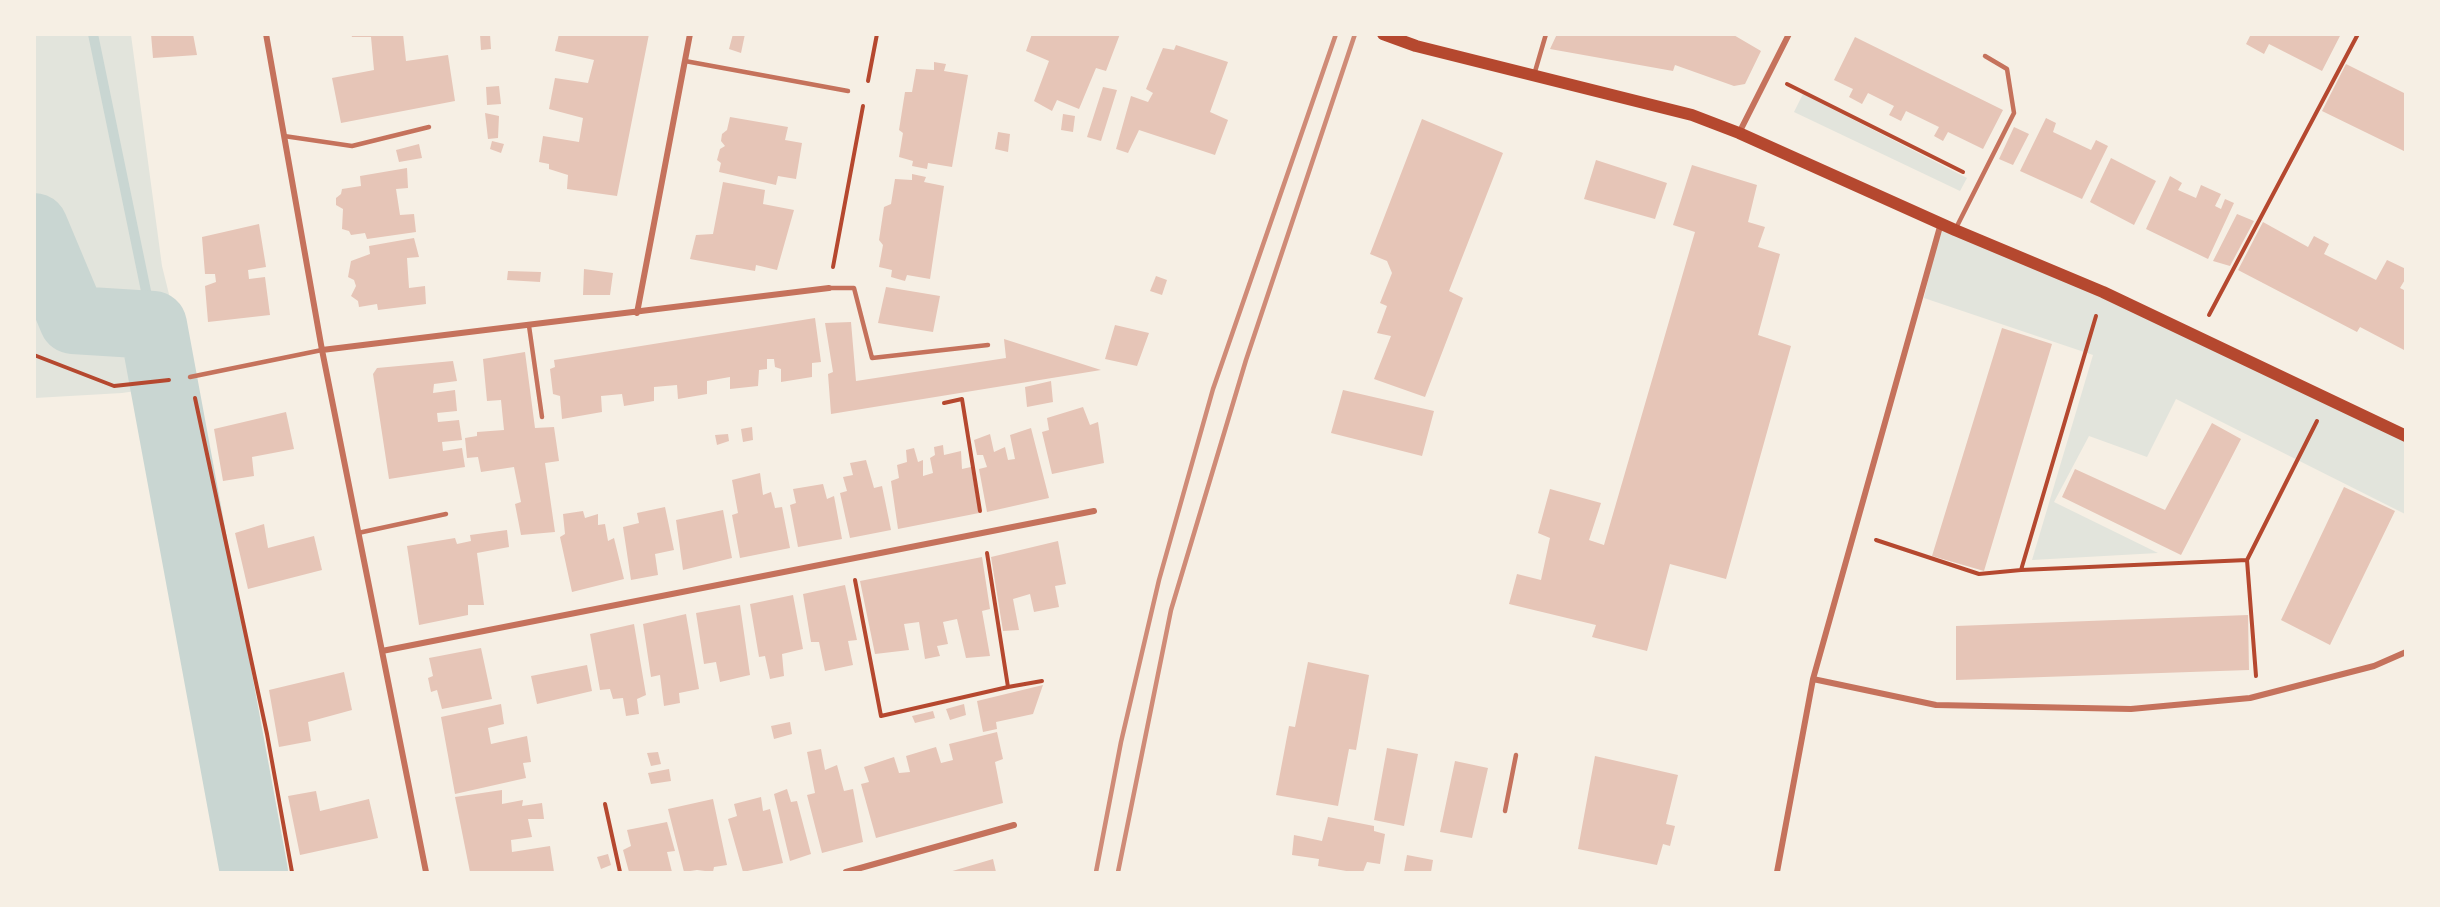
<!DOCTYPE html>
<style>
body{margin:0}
#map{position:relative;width:2440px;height:907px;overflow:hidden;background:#f6efe4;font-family:Arial,sans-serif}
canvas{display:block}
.frame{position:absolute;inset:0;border:36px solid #f6efe4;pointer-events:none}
</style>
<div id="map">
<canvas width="2440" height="907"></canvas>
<div class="frame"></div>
</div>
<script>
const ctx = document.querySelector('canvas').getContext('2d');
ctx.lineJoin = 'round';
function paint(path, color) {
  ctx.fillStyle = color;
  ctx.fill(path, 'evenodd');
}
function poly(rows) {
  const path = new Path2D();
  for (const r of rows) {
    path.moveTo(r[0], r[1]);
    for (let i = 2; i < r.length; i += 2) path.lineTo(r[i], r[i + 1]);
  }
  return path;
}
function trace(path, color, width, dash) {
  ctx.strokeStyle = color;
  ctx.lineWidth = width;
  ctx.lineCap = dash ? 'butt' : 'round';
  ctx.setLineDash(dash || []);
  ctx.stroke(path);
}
paint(poly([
 [35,35,131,35,162,266,191,383,122,393,35,398],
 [1803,94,1967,178,1960,191,1794,112],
 [1941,223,2405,436,2405,514,2176,399,2147,457,2089,436,2054,502,2158,553,2032,560,2093,355,1924,298]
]), '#e2e4dc');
trace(poly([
 [93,34,153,325]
]), '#c9d6d2', 10);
trace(poly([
 [34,227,73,320,153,325,254,872]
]), '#c9d6d2', 68);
paint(poly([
 [151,34,193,34,197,55,153,58],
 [351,34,403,34,406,61,448,55,455,101,341,123,332,78,374,70,371,37,352,37],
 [480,34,490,34,491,49,481,50],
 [559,34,649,34,617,196,567,189,568,175,549,169,549,164,539,162,543,136,579,142,583,118,549,109,555,78,588,83,594,60,555,51],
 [733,34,745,34,741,53,729,49],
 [1032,34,1120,34,1106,71,1096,68,1079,109,1057,100,1052,111,1034,101,1049,61,1026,51],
 [1557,34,1732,34,1761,51,1745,84,1734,86,1675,65,1673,71,1550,49],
 [2251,34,2341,34,2322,71,2269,44,2264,54,2246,44],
 [1855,37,2003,110,1983,149,1948,132,1943,141,1934,136,1939,127,1906,111,1901,121,1889,115,1894,106,1868,93,1862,104,1849,97,1853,89,1834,80],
 [1176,45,1228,62,1210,112,1228,120,1215,155,1139,130,1128,153,1116,149,1131,96,1148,102,1153,93,1146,89,1163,48,1174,50],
 [934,62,946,64,944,71,968,75,952,167,928,163,927,169,912,166,913,161,899,157,903,133,899,130,905,92,912,92,916,69,934,70],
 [2346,64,2406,94,2406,152,2322,111],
 [499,86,501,104,487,105,486,87],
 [1103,87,1117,90,1101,141,1087,137],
 [485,113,499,116,498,138,488,139],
 [1063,114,1075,116,1073,132,1061,130],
 [730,117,788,127,785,140,802,143,796,179,778,176,776,185,719,172,721,163,717,160,720,149,725,146,721,141,722,134,727,130],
 [2046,118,2056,123,2053,132,2091,150,2096,140,2108,146,2082,199,2020,171],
 [1422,119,1503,153,1449,291,1463,298,1425,397,1374,379,1391,336,1377,333,1387,306,1380,303,1392,273,1387,261,1370,254],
 [2014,127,2029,134,2013,165,1999,159],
 [998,132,1010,134,1008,152,995,149],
 [492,141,504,144,501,153,490,149],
 [419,144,422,158,399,162,396,150],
 [2111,158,2156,181,2134,225,2090,202],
 [1596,160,1667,183,1655,219,1584,199],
 [1692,165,1757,185,1748,222,1765,227,1758,247,1780,254,1758,335,1791,346,1726,579,1670,564,1647,651,1592,637,1596,625,1509,604,1517,574,1541,580,1550,538,1538,533,1550,489,1601,503,1589,540,1604,545,1695,232,1673,225],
 [407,168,408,188,396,189,400,215,414,214,416,232,367,239,365,233,351,235,349,231,342,229,343,209,336,205,336,198,341,194,342,189,361,186,360,176],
 [912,174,926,177,924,182,944,186,930,279,907,275,905,281,891,277,892,270,879,267,883,245,879,240,884,207,891,204,895,179,912,180],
 [2170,176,2182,183,2178,190,2196,198,2201,185,2221,194,2215,206,2221,209,2225,199,2234,203,2208,259,2146,229],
 [723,182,765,190,763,204,794,210,777,270,756,265,755,271,690,259,696,235,713,234],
 [2237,214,2254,221,2230,266,2213,261],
 [2263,222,2308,247,2314,236,2329,244,2324,254,2376,280,2387,260,2406,269,2406,278,2400,288,2406,291,2406,351,2360,327,2357,332,2238,270],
 [259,224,266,267,248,270,249,279,265,277,270,315,208,322,205,286,216,282,215,274,205,274,202,237],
 [414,238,419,257,407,258,409,288,425,286,426,304,378,310,377,304,359,307,358,301,351,296,356,286,354,280,348,277,351,261,370,254,369,246],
 [584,269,613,273,610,295,583,295],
 [508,271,541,272,540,282,507,280],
 [1156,276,1167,280,1162,295,1150,291],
 [886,287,940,296,933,332,878,323],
 [815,318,821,362,812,363,812,377,781,382,781,369,775,367,774,359,767,359,767,369,759,370,758,386,730,389,730,377,707,381,707,394,678,399,677,385,654,387,654,401,624,406,622,394,601,396,602,412,562,419,560,396,553,394,550,369,555,367,554,360],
 [851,322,856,381,1006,358,1004,339,1101,370,831,414,828,374,833,372,825,323],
 [1115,325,1149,333,1137,366,1105,359],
 [2002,328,2052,344,1984,571,1932,556],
 [525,352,535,428,554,427,559,461,545,463,555,532,521,535,515,504,521,502,514,467,481,472,478,457,467,458,465,438,477,436,477,432,504,430,501,400,487,401,483,359],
 [453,361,457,381,434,384,433,393,455,390,457,411,437,413,438,422,459,420,462,440,442,442,443,451,462,448,465,467,389,479,373,374,377,368],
 [1051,381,1053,402,1027,407,1025,387],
 [1343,390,1434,411,1422,456,1331,433],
 [1083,407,1090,425,1098,422,1104,463,1052,474,1042,432,1049,430,1047,418],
 [286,412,294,449,252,457,254,476,223,481,214,429],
 [2212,423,2241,439,2181,555,2062,497,2075,469,2165,510],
 [752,427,753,440,743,442,741,429],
 [1031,428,1049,498,987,512,979,469,987,467,983,455,977,455,974,440,990,434,994,452,1005,447,1008,460,1015,459,1010,435],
 [728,434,729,441,717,445,715,435],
 [943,445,944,455,961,451,962,469,971,467,979,513,898,529,891,481,899,478,897,465,907,462,906,450,914,448,918,462,923,460,923,476,933,473,930,458,935,455,934,447],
 [866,460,874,488,882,486,891,530,850,538,840,493,847,491,843,477,853,475,850,463],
 [760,473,763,495,771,492,775,508,782,507,790,548,740,558,732,515,738,513,732,480],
 [823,484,827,499,834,496,842,539,798,547,790,505,796,503,793,489],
 [2344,487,2395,511,2330,645,2281,620],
 [665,507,674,550,655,554,658,575,631,580,623,527,639,523,637,513],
 [723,510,732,558,683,570,676,520],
 [583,511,585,518,598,514,598,525,605,524,608,541,614,538,624,579,572,592,560,537,565,534,563,514],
 [264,524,268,548,314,536,322,570,248,589,235,533],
 [507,530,509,547,477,553,484,605,468,605,468,615,419,625,407,546,455,538,457,544,471,541,470,535],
 [1058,541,1066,584,1055,586,1059,607,1034,612,1030,594,1013,599,1019,630,1003,631,991,557],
 [982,557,990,609,982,611,990,656,966,658,957,619,943,622,948,644,937,646,940,656,925,659,919,622,904,624,909,650,875,654,860,581],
 [845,585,857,640,848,641,853,665,825,671,819,642,811,642,803,594],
 [793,595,803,649,782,654,784,676,770,679,765,656,759,657,750,604],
 [740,605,750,675,720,682,716,662,704,664,696,613],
 [686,614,699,689,679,693,680,703,664,706,660,675,651,677,643,624],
 [2248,615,2249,670,1956,680,1956,626],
 [634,624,646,695,637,699,639,714,626,716,623,698,613,699,610,689,600,690,590,634],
 [481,648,492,699,442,709,437,690,431,692,428,678,433,676,429,658],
 [1308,662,1369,675,1356,750,1349,749,1338,806,1276,795,1289,726,1295,727],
 [587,665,592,691,537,704,531,676],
 [344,672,352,710,308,722,311,741,279,747,269,690],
 [1043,685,1033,714,996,722,997,729,983,732,977,701],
 [501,704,504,724,488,728,491,744,527,736,531,762,523,763,526,778,455,794,441,717],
 [964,704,966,715,950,720,946,709],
 [933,711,935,718,915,723,912,716],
 [790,722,792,734,774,739,771,726],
 [997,732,1003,759,995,762,1003,803,876,838,861,784,869,782,864,767,894,757,899,773,910,772,906,756,936,747,941,763,953,760,949,744],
 [1387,748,1418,754,1404,826,1374,820],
 [821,749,825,770,837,765,844,791,853,789,863,842,822,853,807,795,815,793,807,752],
 [658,752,661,764,651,766,647,753],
 [1595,756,1678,775,1666,824,1675,826,1670,846,1663,844,1657,865,1578,849],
 [1455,761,1488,768,1472,838,1440,832],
 [669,769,671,781,651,784,648,773],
 [787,789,791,802,797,801,811,854,790,861,774,794],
 [502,790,502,804,523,800,522,806,542,803,544,819,528,819,532,837,511,840,512,852,550,846,554,872,470,872,455,797],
 [316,791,320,811,369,799,378,838,300,855,288,796],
 [761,797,763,811,770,809,783,863,743,872,728,819,737,816,734,804],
 [713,799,727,865,714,867,713,872,697,870,684,872,668,809],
 [1328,817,1374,826,1374,831,1385,834,1380,864,1367,862,1363,872,1352,872,1318,866,1319,859,1292,855,1294,835,1322,841],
 [667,822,675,851,667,852,672,872,629,872,623,850,631,846,627,830],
 [608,854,611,865,601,869,597,857],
 [1407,855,1433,860,1431,872,1404,872],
 [993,859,996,872,949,872]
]), '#e6c5b7');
trace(poly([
 [868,81,877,34],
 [1787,84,1963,172],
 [833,267,863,106],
 [2209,315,2358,34],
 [34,355,114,386,169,380],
 [195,398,267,734,292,872],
 [944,403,962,399,980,511],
 [1876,540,1979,574,2021,570,2247,560],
 [987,553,1008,687,1042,681],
 [2021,570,2096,316],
 [855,580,881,716,1008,687],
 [2256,676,2247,560,2317,421],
 [605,804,620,872]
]), '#b5482f', 4);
trace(poly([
 [685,61,848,91],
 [1534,75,1546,34],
 [284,136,352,146,429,127],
 [1955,230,2014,113,2007,69,1985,56],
 [829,288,854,288,872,358,988,345],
 [529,326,542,417],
 [190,377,322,350],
 [358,533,446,514],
 [1505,811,1516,755]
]), '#c5725c', 4.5);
trace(poly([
 [266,34,322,350,426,872],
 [1739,133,1789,34],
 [637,313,690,34],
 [322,350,829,288],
 [382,651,1094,511],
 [1813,679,1936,705,2131,709,2250,698,2374,666,2406,652],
 [846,872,1014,825],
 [1777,872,1813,679,1941,223]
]), '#c5725c', 6);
trace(poly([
 [1383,34,1416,46,1692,115,1739,133,1955,230,2103,292,2406,436]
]), '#b5482f', 12);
trace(poly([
 [1096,872,1121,742,1159,580,1213,389,1336,34],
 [1118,872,1171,610,1246,360,1355,34]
]), '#cf8b77', 4.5);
</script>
